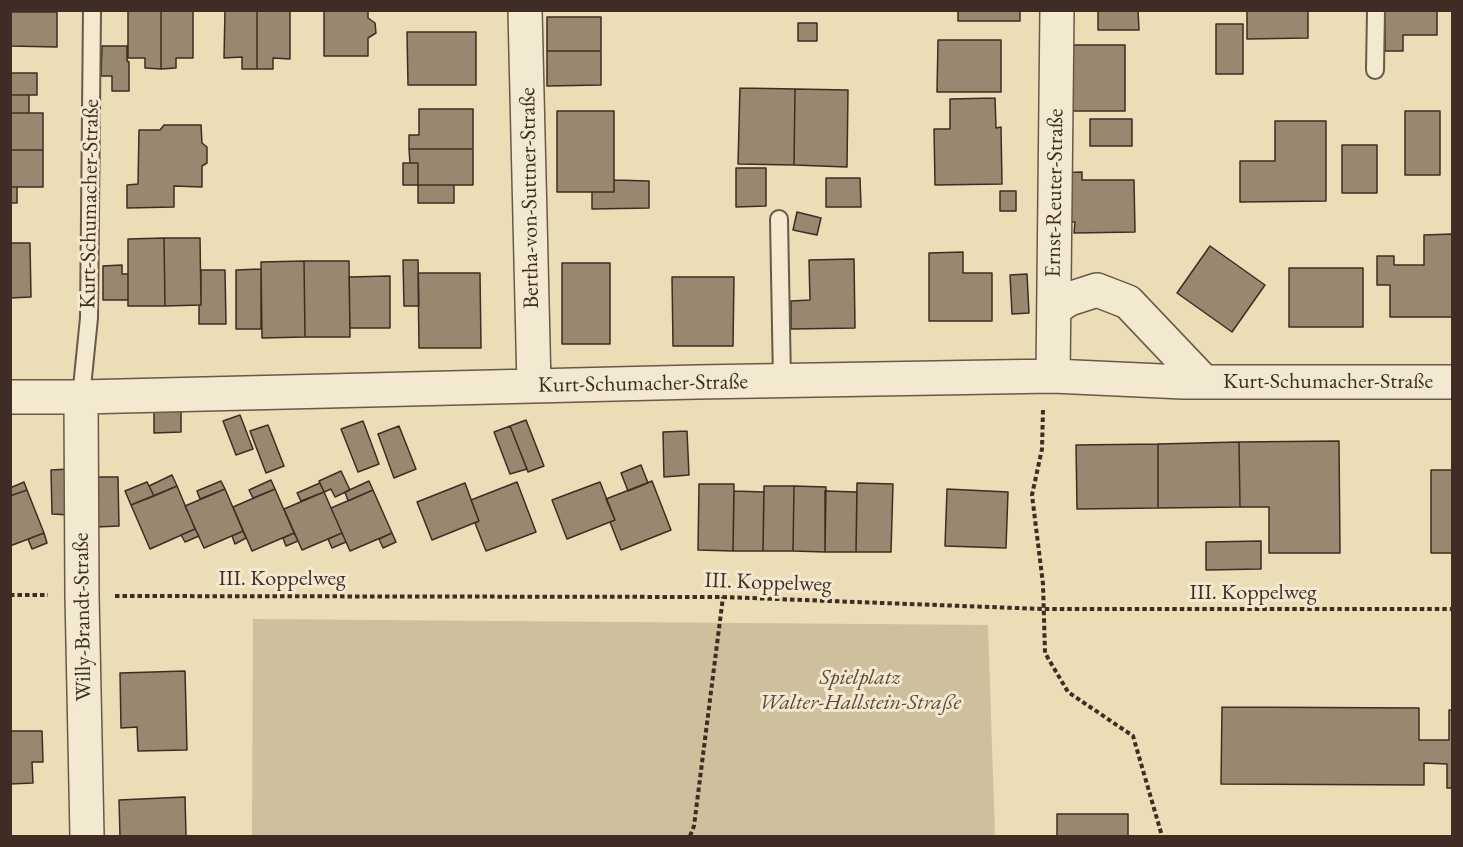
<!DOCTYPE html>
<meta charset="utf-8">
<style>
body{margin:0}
#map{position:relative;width:1463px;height:847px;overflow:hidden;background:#ebddb6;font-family:"EB Garamond",serif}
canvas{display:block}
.frame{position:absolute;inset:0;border:12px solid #3f2c24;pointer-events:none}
</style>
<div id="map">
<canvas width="1463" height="847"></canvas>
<div class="frame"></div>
</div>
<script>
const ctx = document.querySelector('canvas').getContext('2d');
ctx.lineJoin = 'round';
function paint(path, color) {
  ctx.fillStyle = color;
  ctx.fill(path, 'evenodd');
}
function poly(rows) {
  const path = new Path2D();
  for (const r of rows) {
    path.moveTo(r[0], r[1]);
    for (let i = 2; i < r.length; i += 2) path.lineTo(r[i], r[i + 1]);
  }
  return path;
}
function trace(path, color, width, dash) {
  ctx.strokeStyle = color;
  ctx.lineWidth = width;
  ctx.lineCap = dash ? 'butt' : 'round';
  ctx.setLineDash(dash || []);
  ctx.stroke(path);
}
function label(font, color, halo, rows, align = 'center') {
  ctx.font = font + ' "EB Garamond",serif';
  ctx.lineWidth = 6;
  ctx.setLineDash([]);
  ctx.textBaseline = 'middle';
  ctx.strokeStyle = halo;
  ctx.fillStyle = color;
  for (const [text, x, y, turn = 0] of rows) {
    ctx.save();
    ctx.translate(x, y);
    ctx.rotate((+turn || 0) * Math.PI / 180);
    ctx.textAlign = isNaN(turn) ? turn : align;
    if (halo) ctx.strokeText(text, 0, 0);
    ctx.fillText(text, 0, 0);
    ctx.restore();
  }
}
paint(poly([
 [253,619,988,625,995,836,252,836]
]), '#cebf9d');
const building = poly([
 [128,10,161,10,161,69,145,68,145,58,128,58,128,10],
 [161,10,193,10,193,58,176,58,176,68,161,69,161,10],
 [225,10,257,10,257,69,242,69,242,57,224,58,225,10],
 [257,10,290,10,290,59,273,58,273,69,257,69,257,10],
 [324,10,368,10,368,18,375,23,376,33,368,38,368,56,324,56,324,10],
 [958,10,1020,10,1020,21,958,21,958,10],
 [1098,10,1138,10,1139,30,1098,30,1098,10],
 [1247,10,1308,10,1308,38,1247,39,1247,10],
 [1385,10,1437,10,1437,35,1403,35,1403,51,1385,51,1385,10],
 [10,12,57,12,57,47,10,46,10,12],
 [547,17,601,17,601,51,547,51,547,17],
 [798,23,817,23,817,41,798,41,798,23],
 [1216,24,1243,24,1243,74,1216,74,1216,24],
 [407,32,476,32,476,85,408,85,407,32],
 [938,40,1001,40,1001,92,937,92,938,40],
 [1069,45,1125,45,1125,111,1069,111,1069,45],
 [102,46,127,46,127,61,129,62,129,91,112,91,112,76,101,76,102,46],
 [547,51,601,51,601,85,547,86,547,51],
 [10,73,37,73,37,95,10,95,10,73],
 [740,88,795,89,794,165,738,164,740,88],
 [795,89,848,90,847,167,794,165,795,89],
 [10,95,29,95,29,113,10,113,10,95],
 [995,98,996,128,1001,127,1002,184,935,185,934,129,950,129,950,99,995,98],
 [419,109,473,109,473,149,409,149,409,135,419,135,419,109],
 [557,111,614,111,614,192,557,192,557,111],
 [1405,111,1440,111,1440,175,1405,175,1405,111],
 [10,113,43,113,43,150,10,150,10,113],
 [1090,119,1132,119,1132,146,1090,146,1090,119],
 [1275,121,1326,121,1326,201,1240,202,1240,161,1275,161,1275,121],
 [164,125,201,125,202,143,207,147,207,163,202,166,202,187,174,186,174,207,127,208,127,185,138,184,139,130,160,130,164,125],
 [1342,145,1377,145,1377,193,1342,193,1342,145],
 [409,149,473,149,473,185,418,185,418,163,410,163,409,149],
 [10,150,43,150,43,187,10,187,10,150],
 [403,163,418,163,418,185,403,185,403,163],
 [736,168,766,168,766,206,736,207,736,168],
 [1082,172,1082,180,1134,180,1135,232,1074,233,1075,222,1057,222,1057,173,1082,172],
 [826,178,860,178,861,207,826,207,826,178],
 [614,180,649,181,649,208,592,209,592,192,614,192,614,180],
 [418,185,454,185,454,203,418,203,418,185],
 [10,187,17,187,17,203,10,203,10,187],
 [1000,191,1016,191,1016,211,1000,211,1000,191],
 [797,212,821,218,817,235,793,230,797,212],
 [1452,234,1452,317,1390,317,1390,285,1377,285,1377,256,1394,256,1394,265,1424,265,1424,235,1452,234],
 [164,238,200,238,201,305,165,306,164,238],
 [164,238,165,306,128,306,128,239,164,238],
 [10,243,30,243,31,297,10,298,10,243],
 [1210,246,1265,285,1232,332,1177,293,1210,246],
 [963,252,963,273,992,273,992,321,929,321,929,253,963,252],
 [854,259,855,328,791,329,791,301,810,300,809,260,854,259],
 [403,260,418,260,419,306,404,306,403,260],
 [304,261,349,261,350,337,305,337,304,261],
 [304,261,305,337,262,338,261,262,304,261],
 [562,263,610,263,610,344,562,344,562,263],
 [122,265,122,274,128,274,128,300,103,300,103,266,122,265],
 [1289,268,1363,268,1363,327,1289,327,1289,268],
 [261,269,261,329,236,329,236,270,261,269],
 [201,270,225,270,226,324,199,324,199,305,201,305,201,270],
 [418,273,480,273,481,348,419,348,418,273],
 [1027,274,1029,313,1012,314,1010,275,1027,274],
 [390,276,390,328,350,328,349,277,390,276],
 [672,277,734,277,733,346,673,346,672,277],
 [181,404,181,432,154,433,154,405,181,404],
 [240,415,253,449,236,455,223,421,240,415],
 [526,420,544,466,528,472,510,426,526,420],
 [363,421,379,464,358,472,341,429,363,421],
 [268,425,284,466,266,473,250,431,268,425],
 [399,426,416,469,394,478,378,434,399,426],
 [510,426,527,469,510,474,494,432,510,426],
 [687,431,689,475,664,477,663,432,687,431],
 [1339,441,1340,553,1269,553,1269,507,1240,507,1239,442,1339,441],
 [1239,442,1240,507,1158,508,1158,444,1239,442],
 [1158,444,1158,508,1077,509,1076,445,1158,444],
 [641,465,648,483,628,491,621,473,641,465],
 [69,469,70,515,52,514,51,470,69,469],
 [1431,470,1452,470,1452,553,1431,553,1431,470],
 [341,471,350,490,335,497,331,489,324,492,319,481,341,471],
 [172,475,177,486,154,496,149,486,172,475],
 [95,477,118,477,119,526,96,527,95,477],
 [271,480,275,489,253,498,249,490,271,480],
 [221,481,225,489,200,499,197,491,221,481],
 [369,481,373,490,348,501,345,492,369,481],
 [652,481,671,530,621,550,610,522,615,520,606,499,652,481],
 [24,482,27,490,10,496,10,488,24,482],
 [147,482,154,496,131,505,125,491,147,482],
 [517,482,536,532,486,551,475,523,479,521,471,500,517,482],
 [600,482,615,520,567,539,552,500,600,482],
 [320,483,324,492,301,501,297,493,320,483],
 [465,483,479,521,432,540,417,502,465,483],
 [857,483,893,484,891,552,856,552,857,483],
 [699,484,734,484,733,551,698,550,699,484],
 [177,486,195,529,150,549,131,505,177,486],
 [764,486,794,486,793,551,763,551,764,486],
 [794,486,826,487,825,552,793,551,794,486],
 [225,489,243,531,204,548,185,506,225,489],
 [275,489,294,533,252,551,233,507,275,489],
 [947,489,1008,492,1006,548,945,546,947,489],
 [27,490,44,533,10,546,10,496,27,490],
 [373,490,392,533,350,551,331,508,373,490],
 [734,491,764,492,763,551,733,551,734,491],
 [825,491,857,492,856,552,825,552,825,491],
 [324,492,342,533,302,550,284,509,324,492],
 [195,529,199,536,185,542,181,535,195,529],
 [243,531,246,538,235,544,232,536,243,531],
 [44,533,47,543,32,549,28,539,44,533],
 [294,533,298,541,286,546,283,538,294,533],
 [342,533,346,542,332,548,328,539,342,533],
 [392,533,396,542,383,548,379,539,392,533],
 [1261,541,1261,569,1206,570,1206,542,1261,541],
 [185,671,187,750,138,751,137,727,121,728,120,673,185,671],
 [1222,707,1419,708,1419,740,1449,740,1449,710,1452,710,1452,788,1447,788,1447,764,1424,763,1424,785,1221,784,1222,707],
 [10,731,42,731,43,762,32,762,33,783,10,784,10,731],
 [185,797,186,836,120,836,119,800,185,797],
 [1057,814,1128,814,1128,836,1057,836,1057,814]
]);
paint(building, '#988870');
trace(building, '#3f2c24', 1.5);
const lane = poly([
 [1375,70,1376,10],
 [779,219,782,381],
 [81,397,89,318,92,10]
]);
const street = poly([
 [525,10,534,386],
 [1054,309,1069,299,1097,290,1128,302,1204,382],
 [1053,376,1057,10],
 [10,397,81,397,697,382,1053,376,1183,382,1452,382],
 [81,397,82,595,87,836]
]);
trace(lane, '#6a5848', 20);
trace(street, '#6a5848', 36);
trace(poly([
 [1043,410,1042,449,1032,495,1043,584,1045,653,1068,692,1133,736,1162,836],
 [10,595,48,595],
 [115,596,723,597,1043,609,1452,609],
 [690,836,694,826,723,597]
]), '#3f2c24', 4, [4.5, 3]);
trace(lane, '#f2e9d0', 16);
trace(street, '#f2e9d0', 33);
label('22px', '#3f2c24', '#f2e9d0', [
 ["Ernst-Reuter-Straße",1055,193,-89],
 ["Bertha-von-Suttner-Straße",530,198,-91],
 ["Kurt-Schumacher-Straße",90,204,-89],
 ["Kurt-Schumacher-Straße",1328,382],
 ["Kurt-Schumacher-Straße",643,384,-1],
 ["III. Koppelweg",282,579],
 ["III. Koppelweg",768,583,2],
 ["III. Koppelweg",1253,593],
 ["Willy-Brandt-Straße",83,617,-91]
]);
label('italic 22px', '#5c493c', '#f2e9d0', [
 ["Spielplatz",860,678],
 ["Walter-Hallstein-Straße",860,703]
]);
</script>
